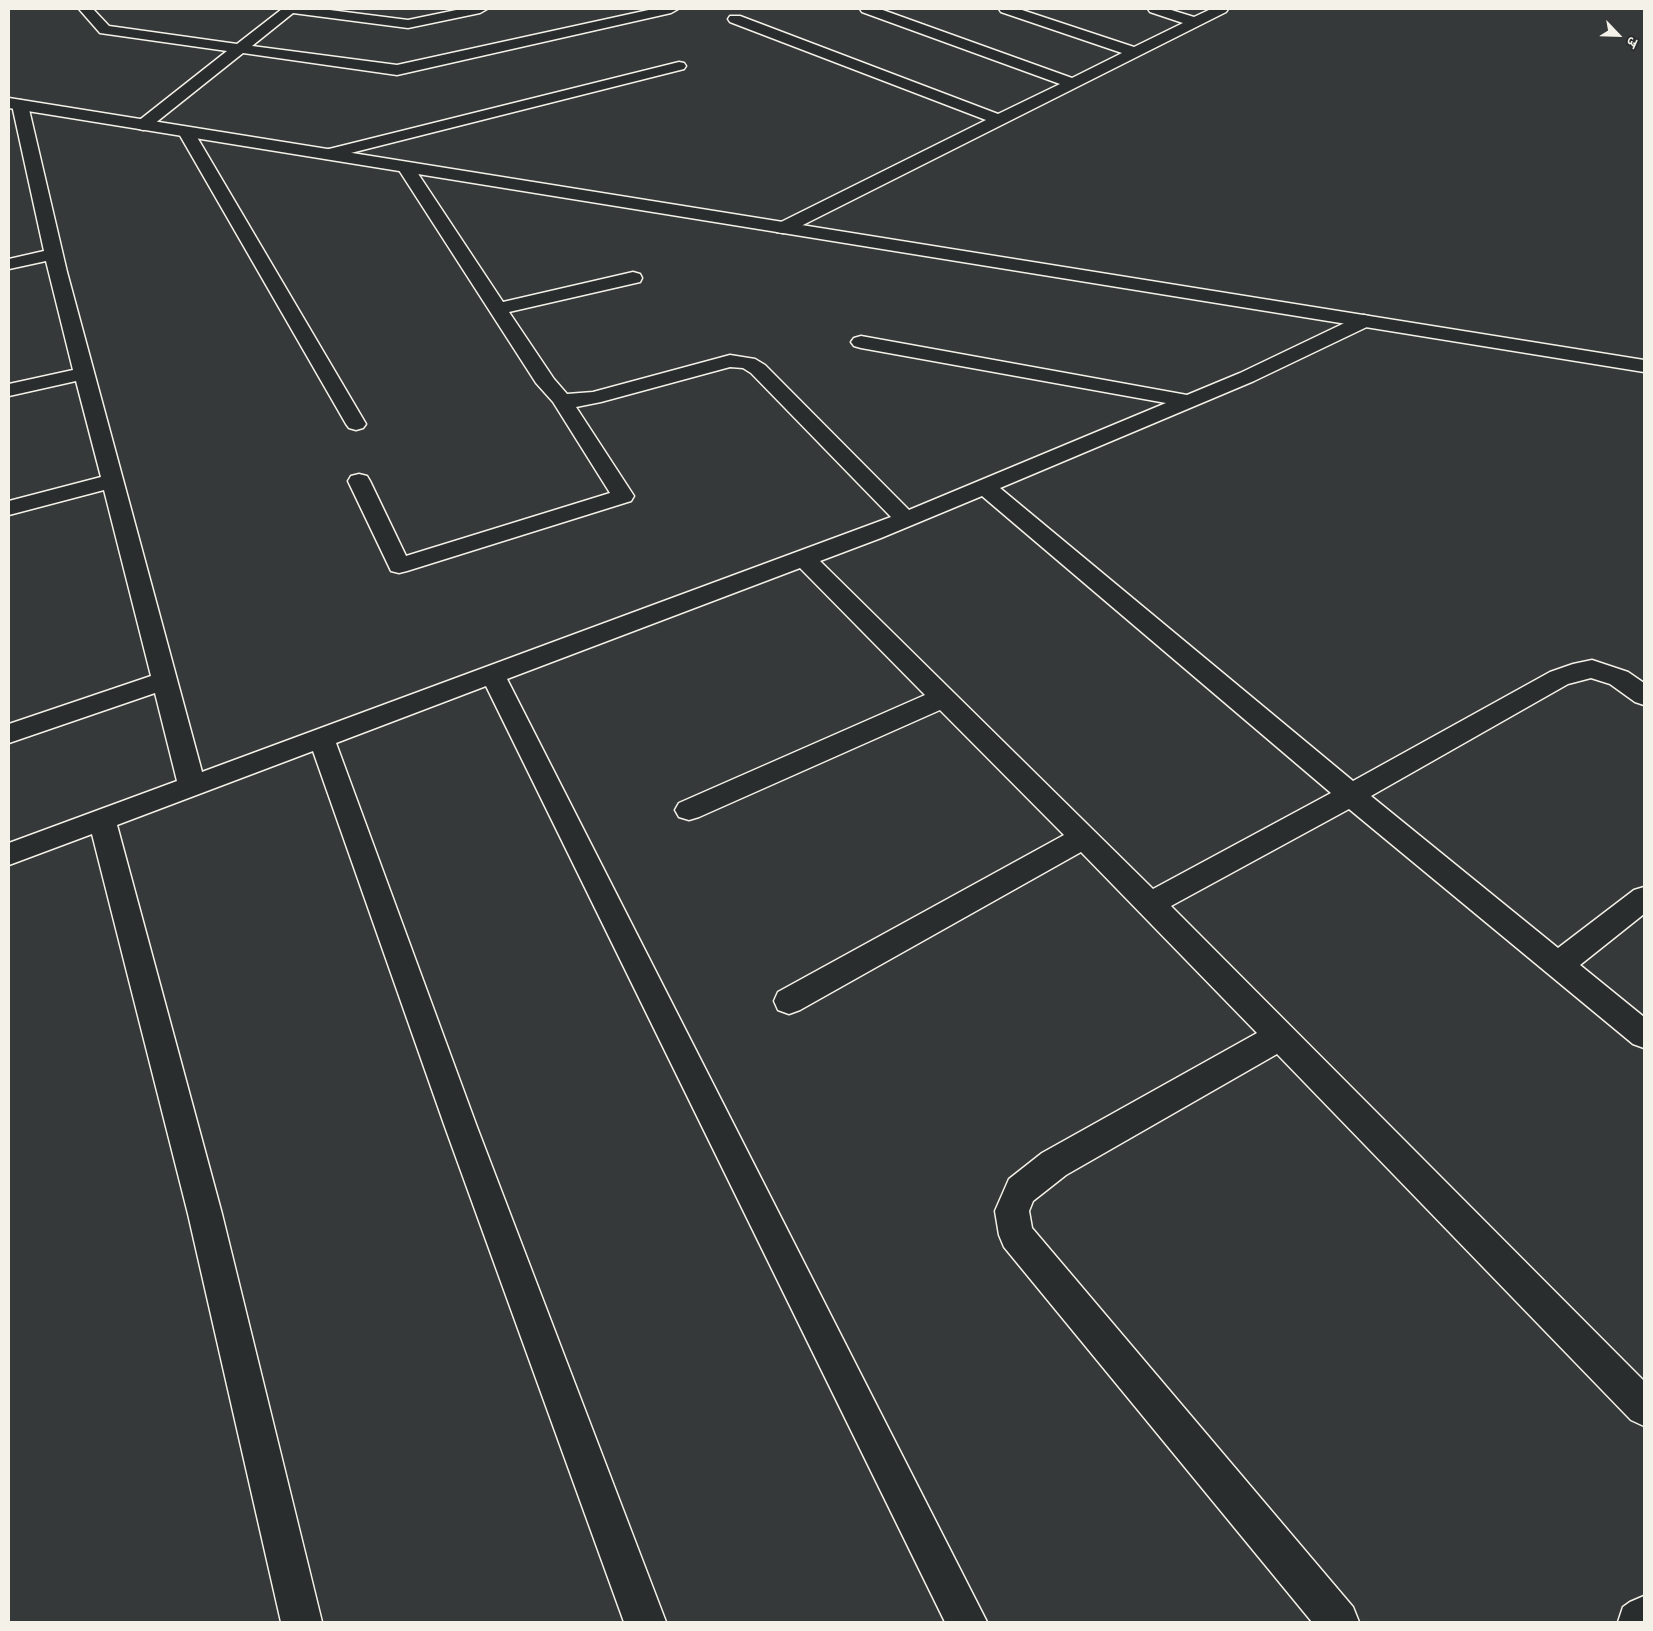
<!DOCTYPE html>
<meta charset="utf-8">
<style>
body{margin:0}
#map{position:relative;width:1653px;height:1631px;overflow:hidden;background:#363939;font-family:Kalam,"Playpen Sans Deva",sans-serif}
canvas{display:block}
.frame{position:absolute;inset:0;border:10px solid #f4f1e8;pointer-events:none}
.north{position:absolute;left:1593px;top:10px;width:50px;height:50px;-webkit-text-stroke:4px #2a2d2e;paint-order:stroke;rotate:114deg;font-size:14px;font-weight:700;line-height:20px;text-align:center;color:#f4f1e8}
.north::after{content:'';display:block;margin:auto;width:18px;height:22px;background:#f4f1e8;clip-path:polygon(50% 0,100% 100%,50% 72%,0 100%)}
</style>
<div id="map">
<canvas width="1653" height="1631"></canvas>
<div class="frame"></div>
<div class="north">उ</div>
</div>
<script>
const ctx = document.querySelector('canvas').getContext('2d');
ctx.lineJoin = 'round';
function poly(rows) {
  const path = new Path2D();
  for (const r of rows) {
    path.moveTo(r[0], r[1]);
    for (let i = 2; i < r.length; i += 2) path.lineTo(r[i], r[i + 1]);
  }
  return path;
}
function trace(path, color, width, dash) {
  ctx.strokeStyle = color;
  ctx.lineWidth = width;
  ctx.lineCap = dash ? 'butt' : 'round';
  ctx.setLineDash(dash || []);
  ctx.stroke(path);
}
function paint(path, color) {
  ctx.fillStyle = color;
  ctx.fill(path, 'evenodd');
}
const street = poly([
 [79,9,93,9,109,26,237,44,282,9,322,9,408,20,461,9,487,9,480,13,408,28,293,13,252,46,397,65,653,9,678,9,671,13,397,75,243,53,149,128,143,130,137,128,135,125,137,122,227,51,100,33,79,9],
 [860,9,880,9,1072,78,1122,53,1001,12,999,9,1019,9,1134,47,1183,23,1150,12,1148,9,1168,9,1194,17,1211,9,1228,9,1226,12,789,232,783,233,777,232,774,228,777,224,986,120,730,22,728,19,730,16,740,16,998,114,1060,84,862,12,860,9],
 [679,62,684,63,686,66,684,69,327,159,321,157,319,154,321,151,679,62],
 [20,100,26,102,28,105,67,272,202,772,891,517,751,373,743,368,730,367,601,402,576,407,634,496,631,501,407,571,399,573,391,571,348,481,351,476,359,474,367,476,370,481,406,556,610,493,553,402,536,383,397,167,399,163,411,163,503,302,633,272,640,274,642,278,640,282,509,312,554,379,567,394,593,392,730,355,755,359,765,365,909,510,1166,403,861,348,854,346,851,342,854,338,861,336,1187,395,1240,373,1357,317,1364,315,1371,317,1374,321,1371,325,1254,381,1000,488,1353,781,1550,672,1573,664,1592,660,1628,672,1644,683,1644,705,1635,702,1610,684,1591,678,1568,684,1371,796,1558,948,1634,890,1644,887,1644,914,1580,965,1644,1017,1644,1048,1633,1044,1349,809,1171,906,1644,1381,1644,1426,1631,1420,1277,1054,1066,1175,1033,1201,1029,1211,1032,1228,1353,1607,1359,1622,1312,1622,1004,1247,999,1235,995,1211,1009,1179,1042,1153,1257,1033,1081,852,800,1010,789,1014,778,1010,774,1001,778,992,1064,835,940,710,699,817,689,820,679,817,675,810,679,803,925,695,800,568,507,679,987,1622,945,1622,486,686,336,743,477,1127,666,1622,624,1622,445,1127,313,751,117,825,222,1214,322,1622,281,1622,188,1214,92,834,9,865,9,843,177,781,155,693,9,743,9,724,151,676,104,490,9,515,9,501,101,477,76,381,9,396,9,384,73,370,46,261,9,269,9,259,44,251,12,105,14,102,20,100],
 [982,496,1331,793,1153,889,820,561,881,538,982,496],
 [186,127,192,129,194,132,366,424,363,428,356,430,349,428,346,424,178,132,180,129,186,127],
 [1644,1596,1644,1622,1618,1622,1623,1607,1630,1602,1644,1596]
]);
const secondary = poly([
 [9,98,1644,360,1644,372,9,108,9,98]
]);
trace(street, '#f4f1e8', 3);
trace(secondary, '#f4f1e8', 3);
paint(street, '#2a2d2e');
paint(secondary, '#2a2d2e');
</script>
